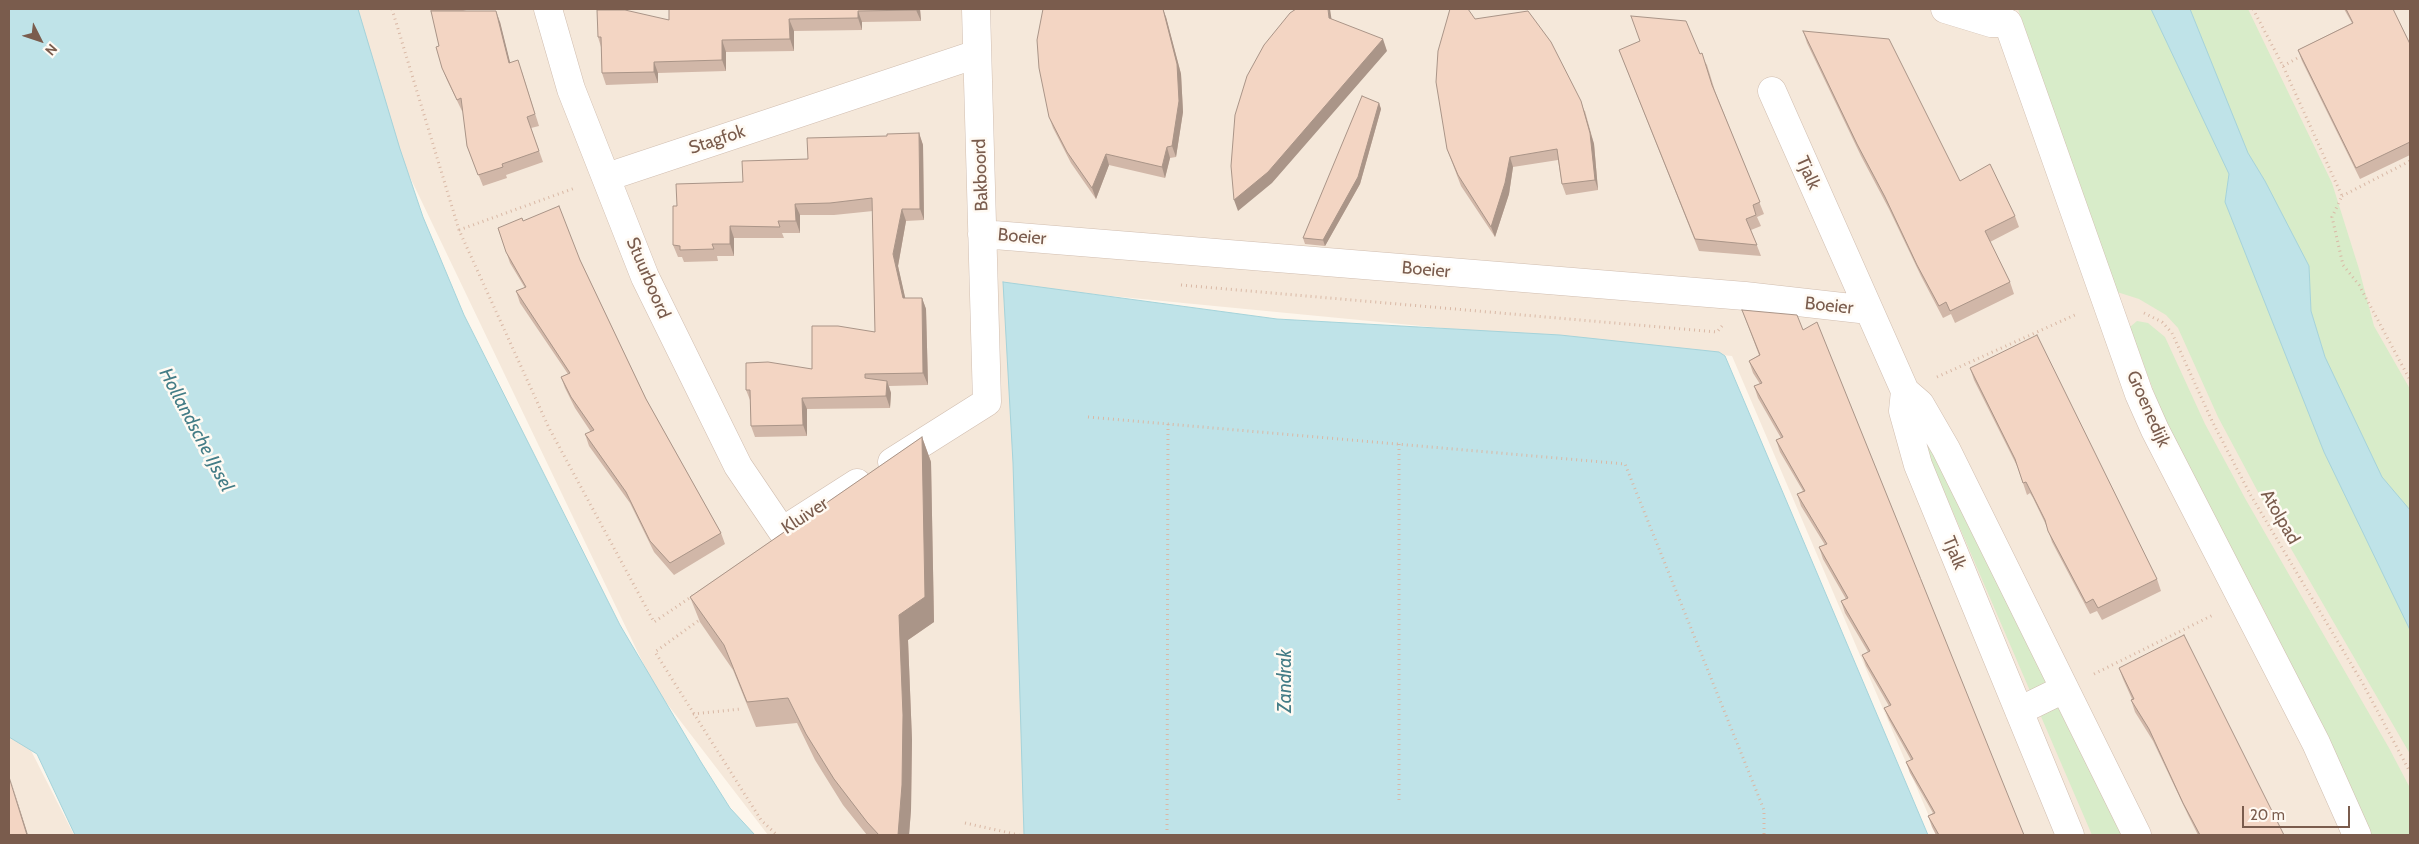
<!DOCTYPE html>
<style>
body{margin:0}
#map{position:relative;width:2419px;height:844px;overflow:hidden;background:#fdf6ec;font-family:Cabin,sans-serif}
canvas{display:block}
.frame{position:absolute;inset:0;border:10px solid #7a5c4d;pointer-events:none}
.north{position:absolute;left:15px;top:15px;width:50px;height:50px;-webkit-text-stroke:4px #fffaf3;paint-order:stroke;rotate:131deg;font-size:14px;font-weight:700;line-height:20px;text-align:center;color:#7a5c4d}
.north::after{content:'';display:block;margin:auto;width:18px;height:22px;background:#7a5c4d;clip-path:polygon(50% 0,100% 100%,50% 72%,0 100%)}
.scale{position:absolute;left:2242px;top:806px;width:108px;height:22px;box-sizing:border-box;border:2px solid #7a5c4d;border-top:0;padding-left:6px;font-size:15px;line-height:18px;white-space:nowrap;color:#7a5c4d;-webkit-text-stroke:4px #fffaf3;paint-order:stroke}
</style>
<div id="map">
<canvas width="2419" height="844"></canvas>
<div class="frame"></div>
<div class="north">N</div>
<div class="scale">20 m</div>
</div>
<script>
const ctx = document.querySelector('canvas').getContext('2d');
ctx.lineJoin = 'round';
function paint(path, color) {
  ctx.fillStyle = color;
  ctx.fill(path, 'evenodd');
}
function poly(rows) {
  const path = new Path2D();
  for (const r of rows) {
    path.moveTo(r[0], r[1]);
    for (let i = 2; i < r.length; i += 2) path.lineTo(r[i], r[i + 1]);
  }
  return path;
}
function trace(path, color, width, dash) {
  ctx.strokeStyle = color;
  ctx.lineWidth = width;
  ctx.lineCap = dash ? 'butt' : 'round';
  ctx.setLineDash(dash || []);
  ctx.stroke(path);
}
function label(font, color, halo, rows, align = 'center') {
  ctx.font = font + ' Cabin,sans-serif';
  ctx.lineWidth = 5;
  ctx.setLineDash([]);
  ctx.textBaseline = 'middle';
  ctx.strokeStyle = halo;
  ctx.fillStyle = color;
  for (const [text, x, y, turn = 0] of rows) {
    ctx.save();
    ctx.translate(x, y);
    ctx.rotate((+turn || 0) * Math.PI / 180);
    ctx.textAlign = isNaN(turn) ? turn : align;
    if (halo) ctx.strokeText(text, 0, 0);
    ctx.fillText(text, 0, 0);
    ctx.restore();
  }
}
paint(poly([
 [345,9,2410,9,2410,835,1937,835,1732,356,1018,287,1024,835,768,835,655,688,374,102],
 [19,727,74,835,9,835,9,732]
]), '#f5e8da');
paint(poly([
 [2018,9,2151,9,2229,174,2225,202,2324,452,2410,630,2410,754,2257,490,2218,417,2178,328,2166,315,2139,299,2117,292],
 [2190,9,2248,9,2332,183,2359,269,2374,326,2410,389,2410,510,2382,477,2325,357,2311,311,2309,266,2265,181,2248,153],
 [2137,321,2148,323,2165,337,2205,424,2246,500,2389,748,2410,788,2410,835,2371,835,2338,760,2262,606,2214,519,2165,422,2130,327],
 [1914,407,2131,835,2092,835,1910,412]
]), '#d8ecc9');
const water = poly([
 [9,9,358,9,400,149,423,217,464,315,620,625,701,762,730,808,755,835,75,835,37,754,9,737,9,9],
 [2151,9,2190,9,2248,153,2265,181,2309,266,2311,311,2325,357,2382,477,2410,510,2410,630,2324,452,2225,202,2229,174,2151,9],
 [1003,282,1277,319,1560,335,1719,352,1725,356,1928,835,1024,835,1013,463,1003,282]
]);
paint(water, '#bfe3e8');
trace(water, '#a5d3da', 1);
const minor = poly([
 [548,9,571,89,645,277,738,466,782,531,857,483],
 [1945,9,1991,23,2008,23,2139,394,2155,430,2316,743,2357,835],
 [1772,91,1905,391,1920,404,1946,449,2137,835],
 [607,177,977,54],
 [982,234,1745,296,1869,310],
 [1905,391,1903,411,1918,465,2070,835],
 [892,462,987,402,976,9],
 [2019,711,2064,689]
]);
trace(minor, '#d1beb0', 29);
trace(poly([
 [392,9,459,230,549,428,654,622,694,595],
 [2253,9,2283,66,2342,196,2332,217,2343,265,2359,285,2410,380],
 [2283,66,2303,55],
 [2342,196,2410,161],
 [459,230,575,188],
 [1181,285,1717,332,1722,326],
 [2144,313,2162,322,2172,333,2212,421,2250,494,2363,684,2410,772],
 [1937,377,2077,314],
 [1088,417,1625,464,1764,810,1764,835],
 [1399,444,1399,803],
 [702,618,655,652,761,820,777,835],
 [2094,674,2213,615],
 [693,714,741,709],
 [965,823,1019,835],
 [1167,835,1168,424]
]), '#d9b8a5', 3, [1, 4]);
trace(minor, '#fff', 28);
paint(poly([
 [430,9,470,9,463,11,500,22,510,63,522,72,539,126,531,128,543,162,506,175,507,178,483,186,467,146,463,111,462,111,447,80,442,68,439,46,432,13],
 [669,9,920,9,921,21,862,22,862,30,794,31,794,51,726,52,726,71,658,73,658,83,606,85,602,73,601,47,598,37,669,20],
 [2344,9,2393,9,2410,44,2410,155,2360,179,2302,61,2298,50,2352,23],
 [1166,17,1181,74,1183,112,1176,157,1170,158,1165,178,1109,165,1096,199,1071,163,1053,128,1049,117],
 [1475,19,1585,111,1594,144,1598,190,1566,195,1562,184,1558,160,1513,167,1509,194,1495,237,1461,186,1447,149],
 [1803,31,1960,181,2015,216,2019,227,1990,242,2010,282,2014,294,1955,323,1951,314,1943,318,1921,276,1889,209,1861,156,1807,43],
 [1619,50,1700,54,1707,65,1715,91,1764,214,1757,217,1761,226,1751,230,1761,256,1699,251],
 [1379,103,1381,109,1360,184,1325,246,1305,244,1303,238],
 [919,133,923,145,924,220,906,221,898,266,905,298,922,298,926,309,928,385,889,386,891,393,890,408,807,409,807,436,755,437,751,426,750,400,746,390,812,369,875,332,873,211,834,215,800,215,800,233,782,233,784,238,734,238,734,256,717,256,718,261,684,262,682,257,678,257,673,245,677,206,808,159,887,136],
 [523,221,580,260,646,399,721,533,725,544,674,575,654,552,630,503,589,446,585,434,591,432,575,408,565,388,561,377,568,374,520,303,516,291,525,288,510,263,498,228],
 [1742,310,1803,330,2024,835,1936,835,1932,827,1928,816,1933,813,1910,773,1906,762,1911,760,1889,720,1884,708,1889,706,1866,666,1862,655,1868,652,1845,613,1841,601,1846,599,1823,559,1819,547,1825,545,1801,506,1797,494,1803,491,1780,452,1776,440,1781,438,1758,398,1754,386,1760,384,1753,373,1749,361,1759,355],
 [1970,368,2157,579,2161,591,2102,620,2097,611,2090,614,2052,542,2047,527,2033,498,2030,493,2027,495,2018,468,1974,380],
 [922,437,931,462,934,622,908,640,912,740,911,810,909,835,867,835,843,805,815,760,797,723,756,727,733,670,700,622,690,597],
 [2119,668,2284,835,2198,835,2188,815,2153,741,2135,712,2131,700,2132,699,2123,679]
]), '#d1b7a8');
paint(poly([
 [916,9,920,9,921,21,916,10],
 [1163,9,1166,17,1181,74,1183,112,1176,157,1172,146],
 [1328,9,1330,9,1333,29,1329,18],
 [496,11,500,22,513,74,509,63],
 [858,11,862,22,862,30,858,18],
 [789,19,794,31,794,51,790,39],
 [1383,39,1387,51,1272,183,1238,211,1234,200],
 [722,40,726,52,726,71,722,60],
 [654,62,658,73,658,83,654,72],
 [1581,101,1594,144,1598,190,1595,180],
 [1379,103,1381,109,1360,184,1325,246,1323,240],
 [919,133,923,145,924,220,920,209],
 [1167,147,1170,158,1165,178,1162,167],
 [1106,154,1109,165,1096,199,1092,188],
 [1510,157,1513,167,1509,194,1495,237,1491,227],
 [795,204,800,215,800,233,796,221],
 [902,209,906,221,898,266,908,310,903,298,893,254],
 [730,226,734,238,734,256,730,244],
 [922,298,926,309,928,385,923,373],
 [887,381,891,393,890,408,886,396],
 [802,398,807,409,807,436,803,425],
 [922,437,931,462,934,622,908,640,912,740,911,810,909,835,898,835,899,615],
 [9,775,28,835,27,835]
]), '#aa9588');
const building = poly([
 [669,9,916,9,916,10,858,11,858,18,789,19,790,39,722,40,722,60,654,62,654,72,602,73,601,37,598,37,597,10,625,10,669,20,669,9],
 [1043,9,1163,9,1177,64,1179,101,1172,146,1167,147,1162,167,1106,154,1092,188,1067,152,1049,117,1039,68,1037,40,1043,9],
 [1296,9,1328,9,1329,18,1383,39,1268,172,1234,200,1231,166,1235,115,1247,76,1264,45,1290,13,1296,9],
 [1450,9,1468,9,1475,19,1528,11,1551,42,1581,101,1590,133,1595,180,1562,184,1557,149,1510,157,1505,183,1491,227,1458,175,1447,149,1436,82,1438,51,1450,9],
 [2346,9,2393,9,2410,44,2410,142,2356,168,2298,50,2353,23,2346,9],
 [431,11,496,11,509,63,518,60,535,114,527,117,539,151,502,164,503,167,478,175,467,146,461,98,457,100,442,68,436,47,439,46,431,11],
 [1631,16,1686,21,1700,54,1702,53,1712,85,1760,202,1753,205,1756,215,1746,219,1757,245,1695,239,1619,50,1640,41,1631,16],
 [1803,31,1889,39,1960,181,1990,164,2015,216,1985,231,2010,282,1950,311,1946,302,1939,306,1917,265,1885,197,1857,144,1803,31],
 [1362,96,1379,103,1358,177,1323,240,1303,238,1362,96],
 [919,133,920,209,902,209,893,254,903,298,922,298,923,373,865,374,865,378,887,381,886,396,802,398,803,425,751,426,750,390,746,390,746,363,768,362,812,369,812,326,838,326,875,332,872,198,830,203,795,204,796,221,778,221,780,227,730,226,730,244,712,244,714,249,680,250,680,246,673,245,673,206,677,206,676,184,743,182,742,161,808,159,807,138,887,136,887,134,919,133],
 [559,206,580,260,646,399,721,533,670,563,650,541,626,492,585,434,594,430,571,397,561,377,570,373,516,291,526,287,506,252,498,228,522,218,523,221,559,206],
 [1742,310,1797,315,1803,330,1817,322,2024,835,1939,835,1928,816,1935,813,1906,762,1913,759,1884,708,1891,705,1862,655,1870,651,1841,601,1848,598,1819,547,1827,544,1797,494,1805,491,1776,440,1783,437,1754,386,1762,383,1749,361,1760,355,1742,310],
 [2037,335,2157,579,2098,608,2093,599,2086,603,2048,531,2045,520,2026,482,2023,483,2015,459,1970,368,2037,335],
 [922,437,925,597,899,615,903,715,902,785,898,835,879,835,867,822,834,779,806,734,788,698,747,702,724,645,690,597,922,437],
 [2184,635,2284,835,2200,835,2183,803,2149,729,2131,700,2134,699,2119,668,2184,635],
 [9,777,27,835,9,835,9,777]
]);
paint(building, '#f3d5c3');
trace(building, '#aa9588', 1);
label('18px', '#7a5c4d', '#fffaf3', [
 ["Stagfok",717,140,-18],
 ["Tjalk",1808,173,66],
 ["Bakboord",981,175,-92],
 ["Boeier",1022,237,5],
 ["Boeier",1426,270,5],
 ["Stuurboord",648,278,67],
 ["Boeier",1829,306,6],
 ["Groenedijk",2148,409,66],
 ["Kluiver",805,516,-33],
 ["Atolpad",2280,517,60],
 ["Tjalk",1954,553,68]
]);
label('italic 19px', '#437c86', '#fffaf3', [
 ["Hollandsche IJssel",196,430,62],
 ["Zandrak",1285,681,-90]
]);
</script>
